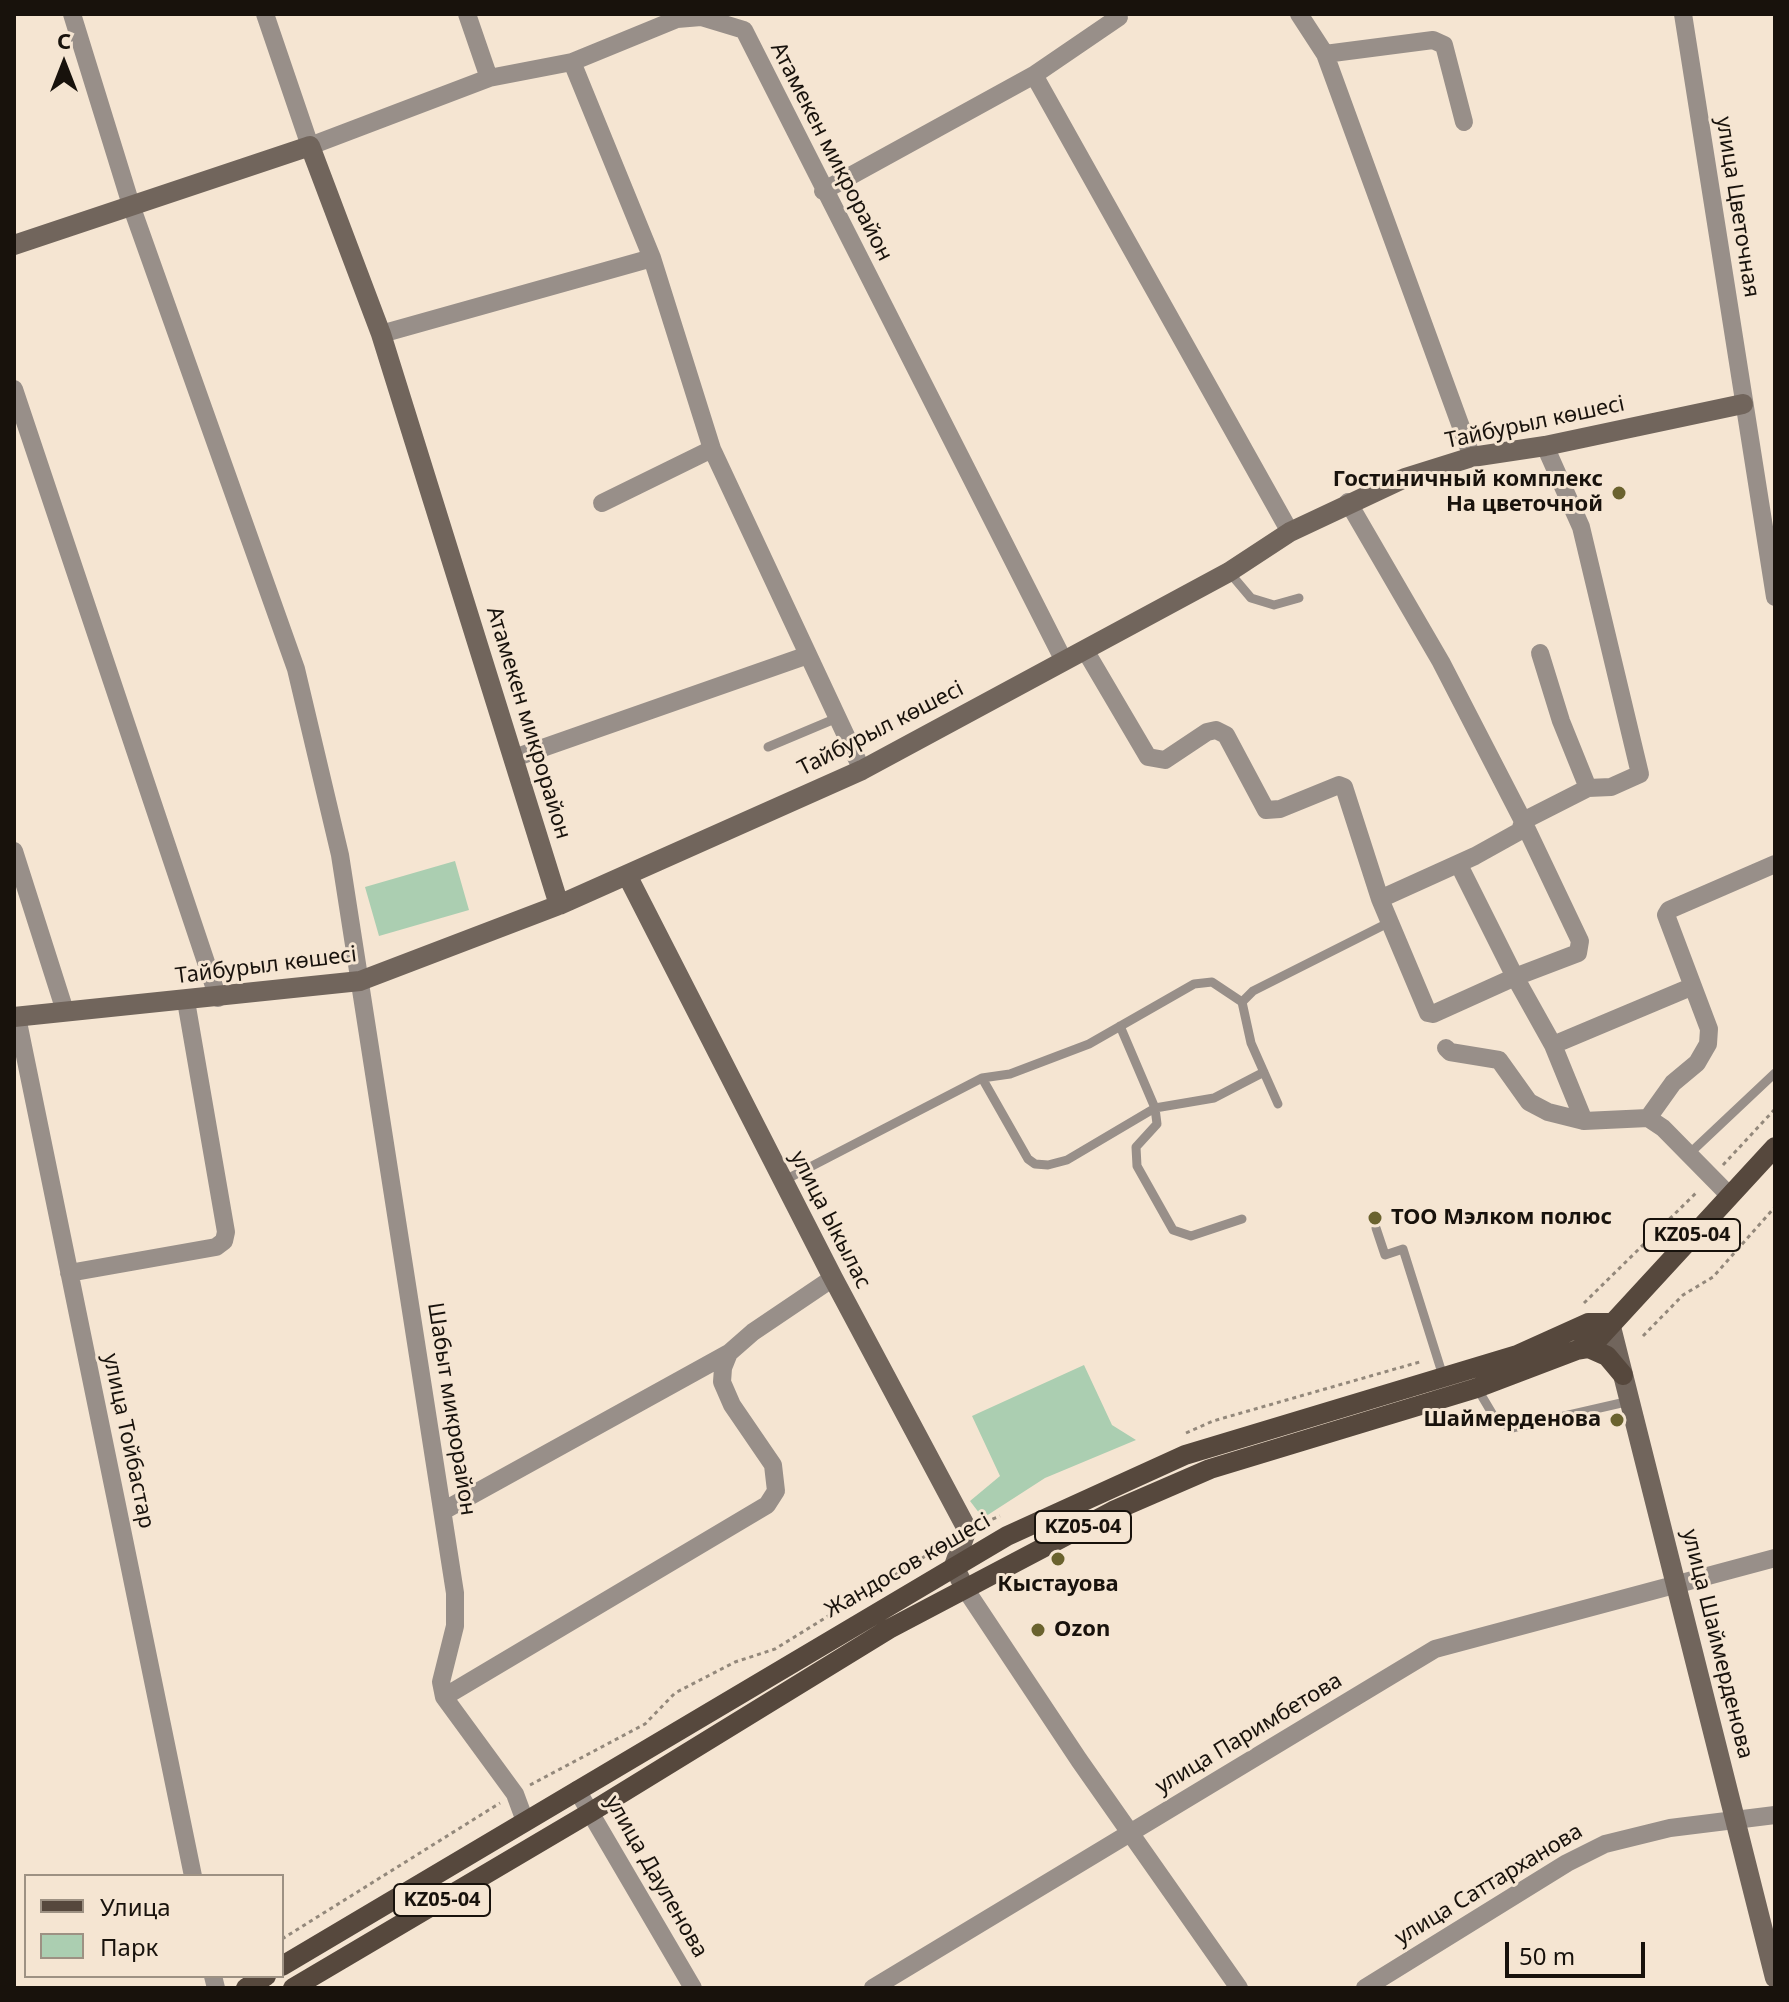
<!DOCTYPE html>
<meta charset="utf-8">
<style>
body{margin:0}
#map{position:relative;width:1789px;height:2002px;overflow:hidden;background:#f5e5d2;font-family:"Noto Sans",sans-serif}
canvas{display:block}
.frame{position:absolute;inset:0;border:16px solid #18120c;pointer-events:none}
.legend{position:absolute;left:24px;top:1874px;width:260px;height:104px;box-sizing:border-box;background:#f5e5d2;border:2px solid #9d9183;margin:0;padding:10px 14px;list-style:none;font-size:24px;color:#18120c}
.legend li{display:flex;align-items:center;gap:16px;height:40px}
.legend b{width:40px;border:2px solid #9d9183}
.north{position:absolute;left:24px;top:24px;width:80px;height:80px;-webkit-text-stroke:6px #f5e5d2;paint-order:stroke;rotate:0deg;font-size:22px;font-weight:700;line-height:32px;text-align:center;color:#18120c}
.north::after{content:'';display:block;margin:auto;width:28px;height:36px;background:#18120c;clip-path:polygon(50% 0,100% 100%,50% 72%,0 100%)}
.scale{position:absolute;left:1505px;top:1942px;width:140px;height:36px;box-sizing:border-box;border:4px solid #18120c;border-top:0;padding-left:10px;font-size:24px;line-height:28px;white-space:nowrap;color:#18120c;-webkit-text-stroke:6px #f5e5d2;paint-order:stroke}
</style>
<div id="map">
<canvas width="1789" height="2002"></canvas>
<div class="frame"></div>
<ul class="legend">
<li><b style="height:10px;background:#56483d"></b>Улица</li>
<li><b style="height:22px;background:#abceb1"></b>Парк</li>
</ul>
<div class="north">С</div>
<div class="scale">50 m</div>
</div>
<script>
const ctx = document.querySelector('canvas').getContext('2d');
ctx.lineJoin = 'round';
function paint(path, color) {
  ctx.fillStyle = color;
  ctx.fill(path, 'evenodd');
}
function poly(rows) {
  const path = new Path2D();
  for (const r of rows) {
    path.moveTo(r[0], r[1]);
    for (let i = 2; i < r.length; i += 2) path.lineTo(r[i], r[i + 1]);
  }
  return path;
}
function trace(path, color, width, dash) {
  ctx.strokeStyle = color;
  ctx.lineWidth = width;
  ctx.lineCap = dash ? 'butt' : 'round';
  ctx.setLineDash(dash || []);
  ctx.stroke(path);
}
function label(font, color, halo, rows, align = 'center') {
  ctx.font = font + ' "Noto Sans",sans-serif';
  ctx.lineWidth = 6;
  ctx.setLineDash([]);
  ctx.textBaseline = 'middle';
  ctx.strokeStyle = halo;
  ctx.fillStyle = color;
  for (const [text, x, y, turn = 0] of rows) {
    ctx.save();
    ctx.translate(x, y);
    ctx.rotate((+turn || 0) * Math.PI / 180);
    ctx.textAlign = isNaN(turn) ? turn : align;
    if (halo) ctx.strokeText(text, 0, 0);
    ctx.fillText(text, 0, 0);
    ctx.restore();
  }
}
paint(poly([
 [455,861,469,910,379,936,365,887],
 [1084,1365,1112,1425,1136,1440,1045,1478,983,1518,970,1501,1000,1476,972,1416]
]), '#abceb1');
trace(poly([
 [1723,1165,1775,1109],
 [1584,1303,1698,1191],
 [1643,1336,1683,1295,1713,1277,1775,1207],
 [1186,1433,1213,1421,1423,1361],
 [985,1522,1000,1516],
 [530,1785,645,1724,675,1693,735,1662,775,1649,940,1547],
 [282,1939,500,1803]
]), '#93887b', 3, [4, 4]);
trace(poly([
 [1229,572,1251,598,1274,605,1299,598],
 [768,747,837,718],
 [1120,1026,1155,1108,1157,1124,1136,1147,1137,1166,1173,1230,1191,1236,1242,1219],
 [982,1078,1028,1159,1035,1164,1048,1165,1067,1160,1155,1108,1214,1098,1264,1072],
 [1278,1104,1251,1043,1242,1002,1253,991,1390,922],
 [1689,1154,1775,1073],
 [783,1181,982,1078,1010,1074,1089,1044,1194,984,1212,982,1242,1002],
 [1376,1228,1385,1255,1403,1249,1443,1376],
 [1477,1388,1496,1420,1512,1428,1630,1401]
]), '#988f89', 9);
trace(poly([
 [72,14,132,208,296,669,340,855,455,1593,455,1626,441,1682,444,1697,515,1794,525,1821],
 [265,14,310,146,489,78,572,62,677,19,701,17,744,30,1064,661],
 [467,14,489,78],
 [1299,14,1325,54,1472,457],
 [1683,14,1775,597],
 [1325,54,1433,40,1444,45,1464,122],
 [572,62,652,258,712,449,862,770],
 [1034,75,1290,532],
 [823,191,1034,75,1119,17],
 [381,334,652,258],
 [14,389,218,998],
 [1545,446,1581,527,1640,774,1611,787,1588,788],
 [1348,502,1441,662,1523,821,1520,831,1475,856,1380,899],
 [602,503,712,449],
 [1085,650,1148,757,1165,760,1207,732,1216,730,1226,735,1266,810,1280,809,1339,785,1344,787,1380,899,1428,1013,1433,1014,1515,977,1553,1045,1584,1121,1648,1118,1663,1128,1729,1195],
 [514,758,808,655],
 [14,851,65,1011],
 [1459,865,1515,977,1578,953,1580,941,1523,821,1588,788,1561,721,1540,653],
 [17,1017,193,1876],
 [1553,1045,1691,987],
 [1446,1048,1450,1052,1499,1060,1529,1102,1548,1112,1584,1121],
 [1648,1118,1673,1083,1697,1063,1708,1044,1709,1029,1666,915,1669,910,1775,864],
 [69,1273,216,1247,224,1241,226,1232,186,1001],
 [443,1511,729,1353],
 [964,1587,1079,1760,1239,1988],
 [444,1697,767,1505,776,1491,773,1465,732,1405,722,1382,723,1368,729,1353,753,1332,833,1278],
 [577,1790,693,1988],
 [213,1976,216,1988],
 [873,1988,1435,1649,1775,1558],
 [1365,1988,1567,1863,1605,1844,1670,1828,1775,1815]
]), '#988f89', 18);
trace(poly([
 [14,245,310,146,381,334,559,905],
 [627,875,833,1278,967,1529,954,1566,964,1587],
 [14,1017,360,981,559,905,862,770,1229,572,1290,532,1405,478,1472,457,1545,446,1743,404],
 [1610,1323,1775,1978]
]), '#71655c', 20);
trace(poly([
 [1577,1350,1589,1348,1607,1356,1623,1375],
 [282,1966,1007,1536,1185,1455,1517,1355,1588,1323,1610,1323],
 [246,1988,266,1976],
 [293,1988,591,1812,889,1629,1113,1511,1210,1469,1477,1388,1577,1350,1599,1338,1775,1147]
]), '#56483d', 20);
for (const [x, y, r, color] of [
 [1619,493,8,"#6a622e"],
 [1375,1218,8,"#6a622e"],
 [1617,1420,8,"#6a622e"],
 [1058,1559,8,"#6a622e"],
 [1038,1630,8,"#6a622e"]
]) {
  const dot = new Path2D();
  dot.arc(x, y, r, 0, 2 * Math.PI);
  ctx.fillStyle = color;
  ctx.fill(dot);
  trace(dot, '#f5e5d2', 3);
}
for (const [x, y, w] of [
 [1692,1235,96],
 [1083,1527,96],
 [442,1900,96]
]) {
  const box = new Path2D();
  box.roundRect(x - w / 2, y - 16, w, 32, 6);
  ctx.fillStyle = '#f5e5d2';
  ctx.fill(box);
  trace(box, '#18120c', 2);
}
label('bold 20px', '#18120c', null, [
 ["KZ05-04",1692,1235],
 ["KZ05-04",1083,1527],
 ["KZ05-04",442,1900]
]);
label('22px', '#18120c', '#f5e5d2', [
 ["Атамекен микрорайон",831,152,63],
 ["улица Цветочная",1737,207,81],
 ["Тайбурыл көшесі",1535,423,-12],
 ["Атамекен микрорайон",528,723,73],
 ["Тайбурыл көшесі",881,729,-27],
 ["Тайбурыл көшесі",266,966,-7],
 ["улица Ыкылас",830,1220,63],
 ["Шабыт микрорайон",451,1409,81],
 ["улица Тойбастар",128,1441,78],
 ["Жандосов көшесі",908,1566,-30],
 ["улица Шаймерденова",1717,1644,76],
 ["улица Паримбетова",1249,1734,-31],
 ["улица Дауленова",656,1877,60],
 ["улица Саттарханова",1489,1885,-31]
]);
label('bold 22px', '#18120c', '#f5e5d2', [
 ["Гостиничный комплекс",1603,480],
 ["На цветочной",1603,505],
 ["ТОО Мэлком полюс",1391,1218,"left"],
 ["Шаймерденова",1601,1420],
 ["Кыстауова",1058,1585,"center"],
 ["Ozon",1054,1630,"left"]
], 'right');
</script>
